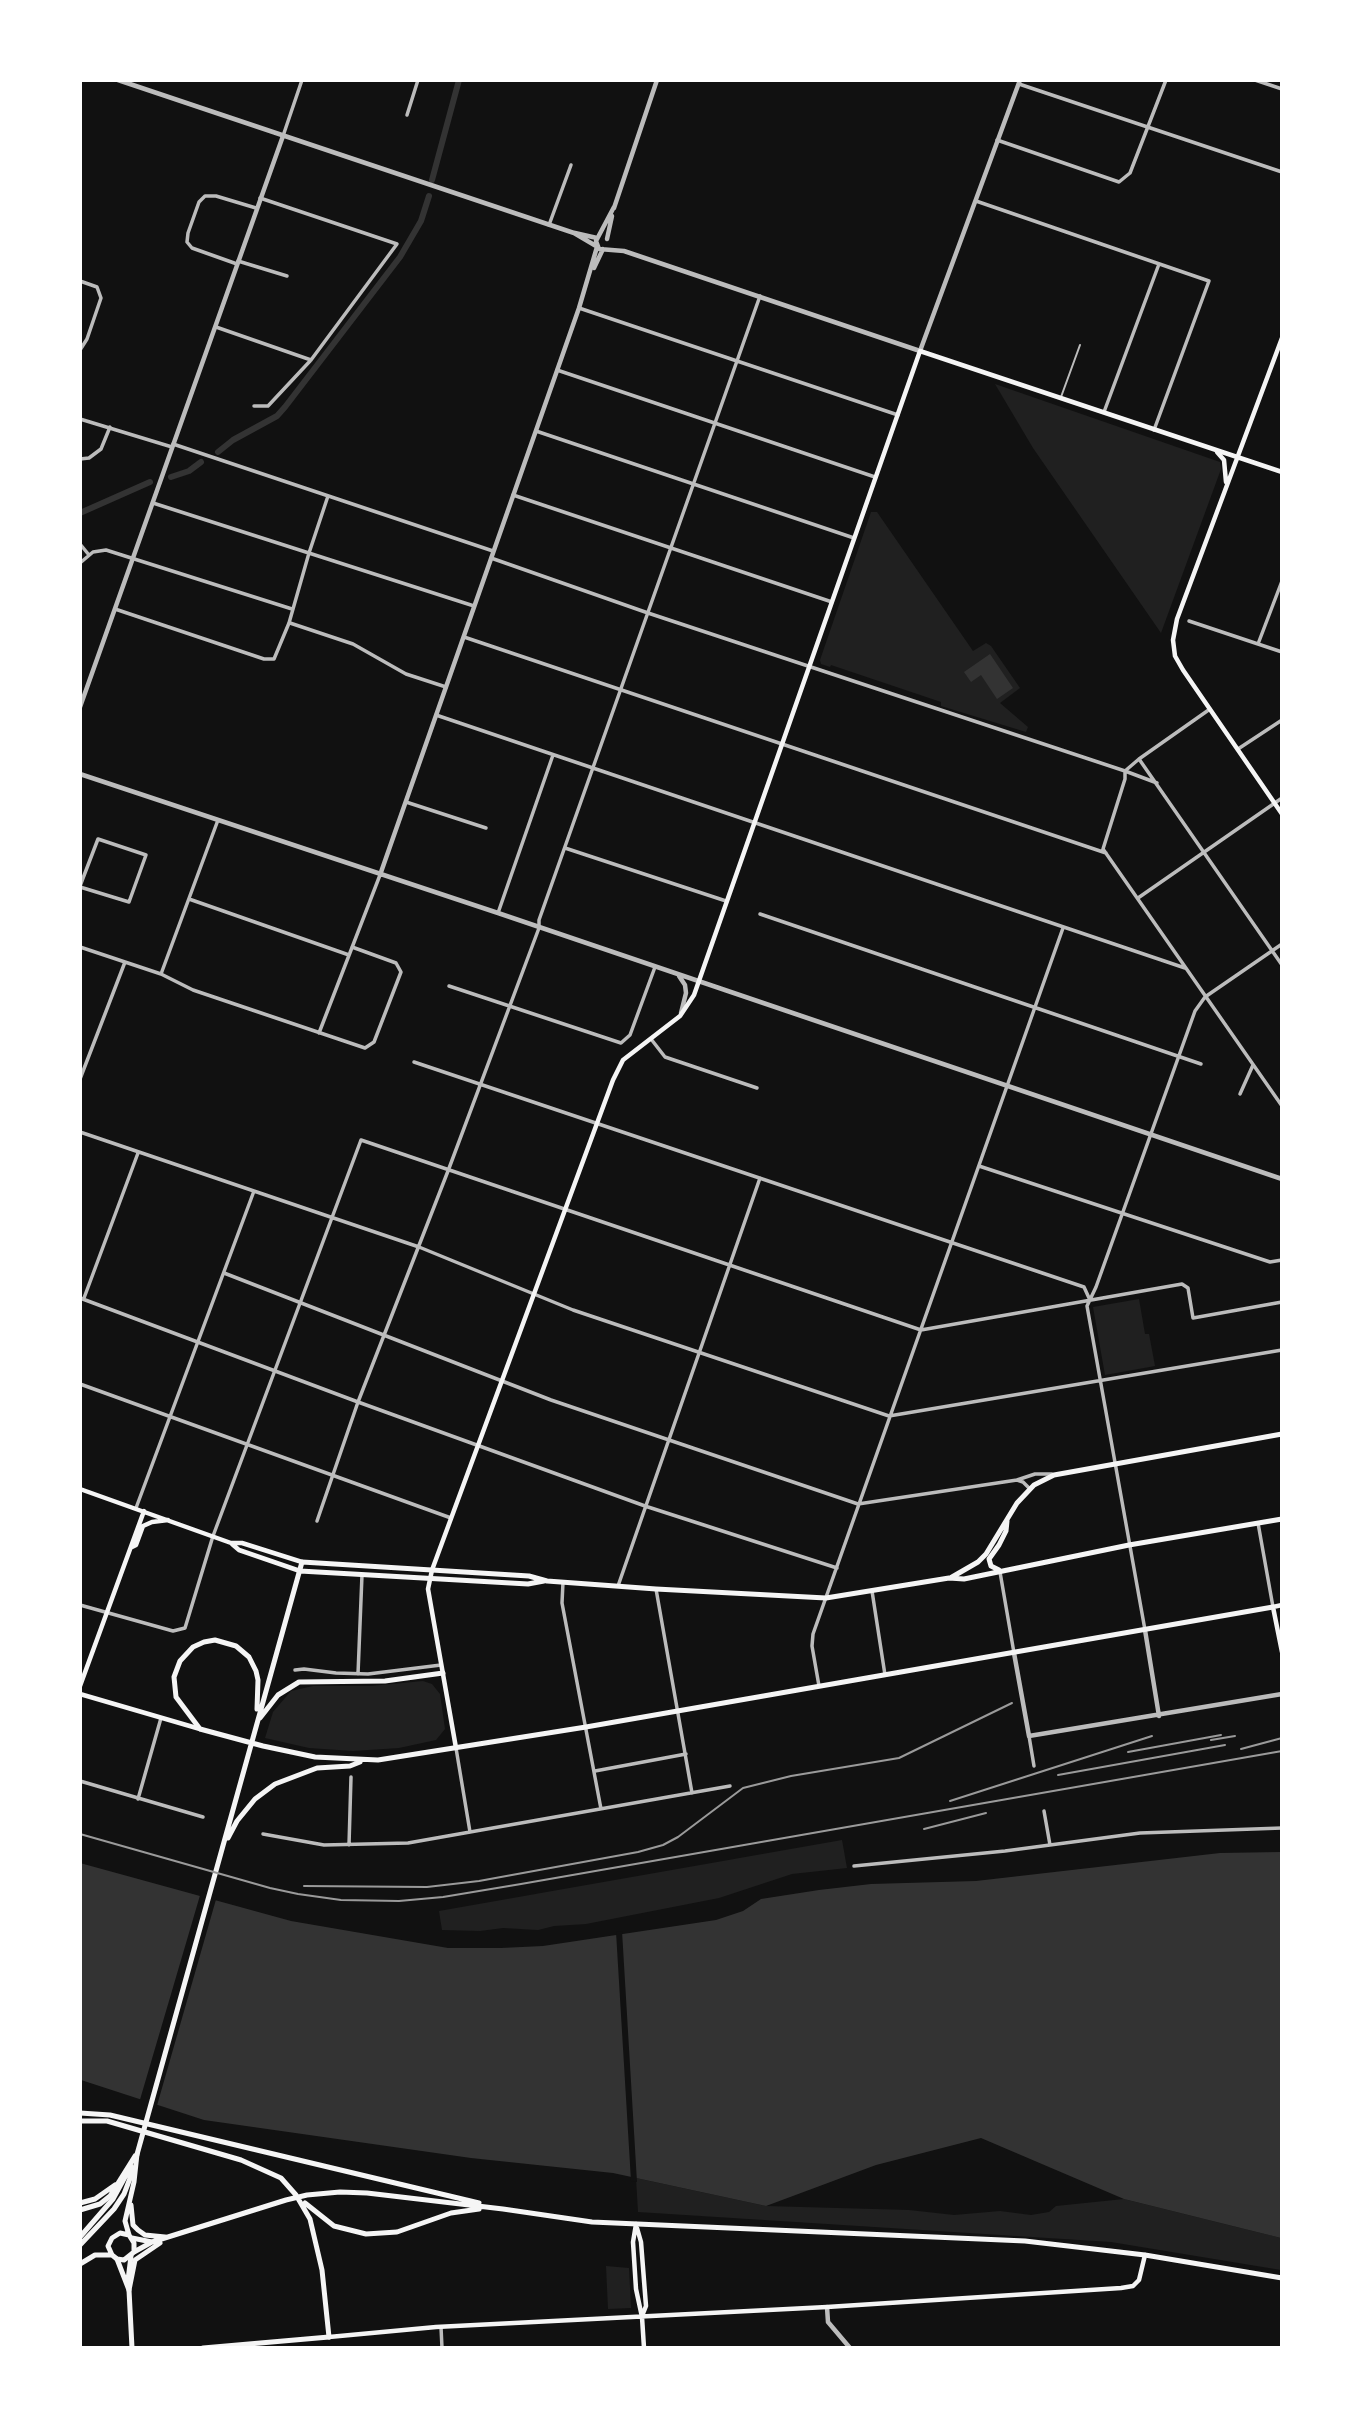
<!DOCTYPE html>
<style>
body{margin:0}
#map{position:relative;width:1362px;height:2428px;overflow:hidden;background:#111;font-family:"IBM Plex Sans",sans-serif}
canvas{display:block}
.frame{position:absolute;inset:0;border:82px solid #fff;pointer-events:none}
</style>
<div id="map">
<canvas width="1362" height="2428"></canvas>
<div class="frame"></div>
</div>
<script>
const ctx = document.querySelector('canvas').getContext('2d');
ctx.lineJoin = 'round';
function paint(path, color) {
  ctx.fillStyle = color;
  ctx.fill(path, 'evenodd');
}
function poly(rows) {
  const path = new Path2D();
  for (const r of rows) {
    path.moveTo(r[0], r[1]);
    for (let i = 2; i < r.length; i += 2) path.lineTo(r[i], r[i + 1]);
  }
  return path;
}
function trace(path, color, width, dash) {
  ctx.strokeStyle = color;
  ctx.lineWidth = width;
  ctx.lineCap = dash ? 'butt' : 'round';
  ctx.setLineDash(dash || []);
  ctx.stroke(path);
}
paint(poly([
 [995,384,1220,462,1221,469,1161,633,1033,448],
 [871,512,877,512,973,651,986,643,991,646,1020,688,1000,703,1028,727,1026,732,941,706,941,702,831,665,830,667,821,664,820,660],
 [1139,1299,1145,1334,1149,1334,1155,1366,1105,1375,1093,1307],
 [423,1681,432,1684,440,1694,445,1729,436,1740,399,1748,353,1751,309,1748,265,1738,273,1712,291,1691,313,1686,371,1686],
 [842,1840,847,1868,792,1874,719,1898,586,1924,554,1926,538,1930,503,1928,480,1931,442,1930,439,1911],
 [636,2178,766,2206,909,2210,954,2215,1000,2211,1031,2215,1049,2212,1056,2206,1124,2199,1281,2238,1281,2270,1111,2242,638,2212],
 [606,2266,629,2268,631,2308,608,2309]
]), '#202020');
paint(poly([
 [990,654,1013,688,997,699,981,675,971,682,964,672],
 [1281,1852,1281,2238,1124,2199,981,2138,876,2165,766,2206,613,2173,471,2158,204,2120,81,2080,80,1863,291,1921,448,1948,501,1948,543,1946,716,1920,743,1911,761,1899,819,1890,871,1884,976,1881,1220,1853]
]), '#333');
paint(poly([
 [201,1892,217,1896,156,2109,139,2103],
 [622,1931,637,2182,631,2181,616,1932]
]), '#111');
trace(poly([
 [432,180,459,80],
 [218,452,233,440,277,416,285,407,400,257,421,221,429,196],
 [171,477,189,471,201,462],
 [80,513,150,482]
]), '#333', 6);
trace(poly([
 [1061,397,1080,345]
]), '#bcbcbc', 2);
trace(poly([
 [1255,80,1282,89],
 [1019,84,1282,172],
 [407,115,418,80],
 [283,136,302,80],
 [997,140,1119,182,1130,173,1166,80],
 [976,201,1209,281,1154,430],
 [549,225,571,165],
 [238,261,287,276],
 [237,264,192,248,187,242,188,233,199,202,205,196,216,196,256,208],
 [80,281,97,287,101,298,87,339,80,350],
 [579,308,898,415],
 [216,327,311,360],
 [557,370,875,477],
 [254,406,268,406,311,360,397,244,260,198],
 [1104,412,1159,264],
 [80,419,172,447],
 [536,431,854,538],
 [173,444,493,551],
 [80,459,89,458,101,449,110,427],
 [513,495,832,602],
 [153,503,474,606],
 [80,544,89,555],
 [491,558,648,613,1125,771,1139,759,1210,709],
 [80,563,93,552,106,550,292,609],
 [115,609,264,659,274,659,289,623,309,553,328,496],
 [1189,621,1282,652],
 [290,623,353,644,406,674,446,687],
 [464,637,1106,853],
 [1258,644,1282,581],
 [436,715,1185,968],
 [1238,749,1282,720],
 [1139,759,1282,965],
 [1157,783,1125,771,1125,779,1103,849,1282,1106],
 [406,802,486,828],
 [565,848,726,901],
 [80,886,98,839,146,855,129,902,80,887],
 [1138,898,1282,798],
 [189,899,349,955],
 [498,913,553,755],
 [760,914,1201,1064],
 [80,947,161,974,193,990,365,1048,374,1042,401,972,396,963,352,947],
 [161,974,218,820],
 [449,986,621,1043,630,1035,655,967],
 [319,1033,380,875],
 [651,1039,665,1057,757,1088],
 [414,1062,1084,1287,1089,1298],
 [80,1079,125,962],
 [1240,1094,1253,1065],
 [80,1132,419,1247,573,1310,889,1416,1282,1350],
 [979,1166,1270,1262,1282,1260],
 [224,1273,551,1400,858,1504,1017,1480],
 [80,1298,358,1402,645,1506,837,1568],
 [84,1298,138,1153],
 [80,1384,451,1518],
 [1029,1488,1023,1482,1017,1480,1035,1474,1052,1474],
 [136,1508,254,1191],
 [317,1521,358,1402,448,1171,539,928,539,920,760,296],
 [1258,1523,1273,1607],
 [1000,1572,1014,1653],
 [563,1582,562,1603,601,1809],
 [618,1586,760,1178],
 [656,1589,692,1793],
 [872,1591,885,1675],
 [80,1605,173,1631,185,1628,213,1536,361,1140,921,1330,1182,1284,1188,1288,1193,1318,1282,1302],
 [1145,1630,1087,1306,1096,1287,1195,1011,1205,997,1282,944],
 [295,1670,304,1669,336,1673,368,1674,441,1665],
 [358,1674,362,1575],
 [819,1686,812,1646,813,1634,1063,928],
 [1029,1736,1034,1766],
 [456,1748,470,1832],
 [595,1771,686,1754],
 [80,1781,203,1817],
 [138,1799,161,1718],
 [1044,1811,1050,1845],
 [263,1834,324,1845,408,1843,730,1786],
 [349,1845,351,1777],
 [854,1866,1005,1851,1140,1833,1282,1828],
 [441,2327,442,2348]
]), '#bcbcbc', 3.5);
trace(poly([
 [118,80,574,233,596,246],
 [614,207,596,241,599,249,624,251,920,351,1020,80],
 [614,208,657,80],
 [575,233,597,238],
 [607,239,612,216],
 [594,268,603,249],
 [80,707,283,136],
 [80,774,498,913,1282,1179],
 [380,875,579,308,597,247],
 [679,976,685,985,686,993,681,1013],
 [1145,1630,1159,1716],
 [1014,1653,1029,1736,1282,1694],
 [827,2307,828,2322,850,2348]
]), '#bcbcbc', 4.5);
trace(poly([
 [1282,338,1177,619,1173,640,1175,656,1183,670,1282,814],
 [1217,452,1224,460,1226,482],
 [80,1489,231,1543,242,1543,302,1562],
 [232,1544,239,1550,300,1571],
 [132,1547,136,1545,143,1526,152,1522,168,1520],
 [1282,1605,1273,1607,1282,1652],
 [80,1686,144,1511],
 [80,1694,200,1729],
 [456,1748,428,1589,432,1570,613,1080,623,1060,680,1016,694,995,920,351,1282,472],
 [636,2224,633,2242,636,2289,642,2317,644,2348],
 [637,2228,641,2242,646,2306,642,2316],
 [329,2337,436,2327,827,2307,1121,2288,1133,2286,1139,2280,1145,2255]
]), '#f5f5f5', 4.5);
trace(poly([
 [999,1570,991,1566,989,1559,999,1545,1006,1531,1007,1521],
 [300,1571,528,1584,544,1581],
 [952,1577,978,1562,986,1554,1017,1503,1034,1485,1054,1475,1282,1434],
 [257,1709,258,1680,256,1671,249,1657,236,1646,215,1640,204,1642,193,1647,180,1661,174,1677,176,1697,200,1729,263,1746,315,1757,378,1760,586,1727,1273,1607],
 [260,1718,278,1695,299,1682,385,1681,443,1673],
 [228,1838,237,1821,255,1799,275,1784,317,1768,350,1766,360,1762],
 [136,2158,302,1562,529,1576,547,1581,656,1589,826,1598,949,1578,964,1579,1129,1545,1282,1519],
 [80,2237,113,2199,131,2166],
 [80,2245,114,2209,124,2194,134,2168],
 [117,2259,129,2290,132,2348],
 [128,2280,131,2256],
 [203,2348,329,2337]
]), '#f5f5f5', 5);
trace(poly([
 [80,2113,110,2115,479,2203],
 [80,2121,107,2121,241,2160,281,2178,296,2195,310,2219,322,2270,329,2337],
 [80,2203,95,2199,115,2185],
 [305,2203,334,2226,366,2234,397,2232,451,2213,479,2209],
 [131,2205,133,2225,138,2230,145,2235,165,2237],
 [80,2210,100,2204,110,2196,135,2156],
 [132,2238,152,2242],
 [134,2252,152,2242,286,2200,307,2195,340,2192,367,2193,503,2209,592,2222,1025,2241,1145,2255,1282,2278],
 [112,2255,108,2246,112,2238,120,2233,129,2235],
 [80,2264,95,2255,112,2255,117,2259,124,2260,134,2252,134,2243,129,2235,125,2221,134,2182,137,2154],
 [129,2290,135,2260,160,2243]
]), '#f5f5f5', 5);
trace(poly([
 [1211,1740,1235,1736],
 [1241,1749,1282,1738],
 [1128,1752,1221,1735],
 [1058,1775,1225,1745],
 [950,1801,1152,1736],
 [924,1829,986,1813],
 [80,1834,270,1888,298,1894,341,1900,399,1901,443,1897,521,1884,1282,1751],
 [304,1886,427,1887,479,1881,638,1852,663,1845,678,1837,743,1788,791,1776,899,1758,1012,1703]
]), '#9a9a9a', 2);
</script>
